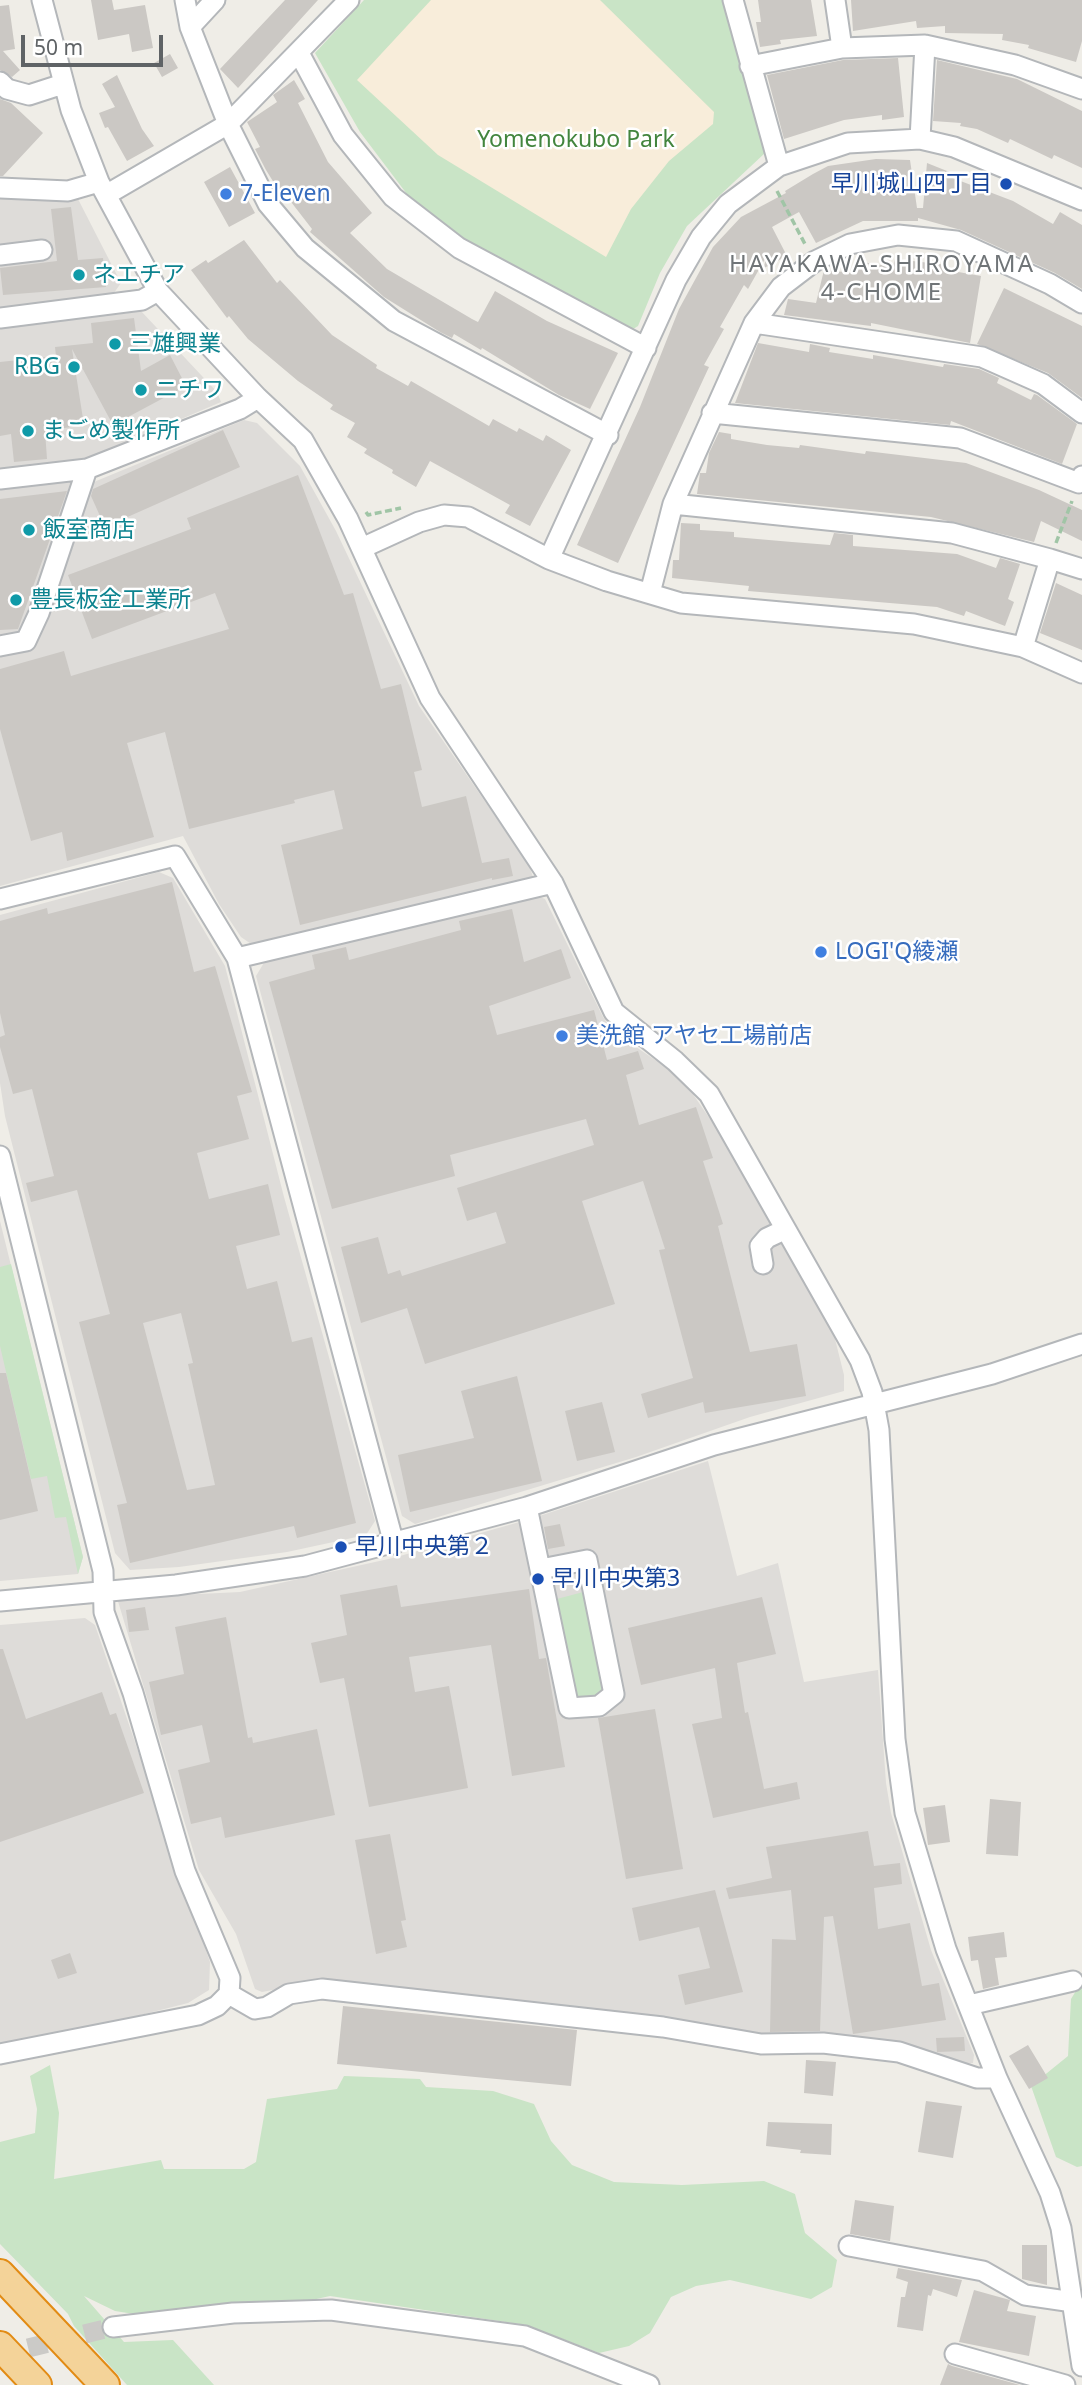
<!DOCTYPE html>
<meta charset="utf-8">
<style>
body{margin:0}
#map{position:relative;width:1082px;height:2385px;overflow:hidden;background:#efede7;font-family:"Noto Sans",sans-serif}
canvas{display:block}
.scale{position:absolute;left:21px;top:35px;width:142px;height:32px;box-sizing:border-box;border:4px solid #5f6366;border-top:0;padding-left:9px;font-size:21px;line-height:24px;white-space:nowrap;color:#5f6366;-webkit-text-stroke:5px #fff;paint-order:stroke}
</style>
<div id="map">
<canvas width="1082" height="2385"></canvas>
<div class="scale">50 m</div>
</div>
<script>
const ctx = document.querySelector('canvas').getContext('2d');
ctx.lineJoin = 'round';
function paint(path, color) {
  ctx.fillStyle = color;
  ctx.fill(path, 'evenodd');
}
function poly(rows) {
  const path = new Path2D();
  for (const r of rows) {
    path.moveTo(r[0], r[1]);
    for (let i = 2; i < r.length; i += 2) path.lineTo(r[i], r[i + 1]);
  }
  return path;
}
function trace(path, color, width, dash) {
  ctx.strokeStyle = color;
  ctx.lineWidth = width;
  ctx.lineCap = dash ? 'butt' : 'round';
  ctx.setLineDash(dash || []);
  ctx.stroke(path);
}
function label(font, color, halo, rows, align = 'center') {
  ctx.font = font + ' "Noto Sans","Noto Sans JP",sans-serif';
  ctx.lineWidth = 5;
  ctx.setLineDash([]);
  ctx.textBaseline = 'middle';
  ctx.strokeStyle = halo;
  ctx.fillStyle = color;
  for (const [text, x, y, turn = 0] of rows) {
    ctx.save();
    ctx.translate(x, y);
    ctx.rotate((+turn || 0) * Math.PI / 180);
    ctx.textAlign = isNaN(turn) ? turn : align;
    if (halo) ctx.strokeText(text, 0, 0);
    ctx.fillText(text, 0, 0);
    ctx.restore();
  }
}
paint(poly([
 [0,196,78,199,121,283,111,297,115,315,141,311,217,392,221,402,76,464,24,634,0,641],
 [244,420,257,423,300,466,336,531,419,706,529,865,534,880,254,946,241,937,219,904,183,836,0,886,0,652,35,646,89,484],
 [159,872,173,878,225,966,284,1197,375,1521,366,1535,287,1552,179,1567,130,1570,115,1553,5,1116,0,1083,0,915],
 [535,895,545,899,603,1017,614,1032,667,1068,690,1090,719,1132,834,1335,844,1375,844,1391,750,1417,636,1457,415,1524,402,1516,256,976,265,961],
 [0,1221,83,1557,78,1574,0,1581],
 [708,1461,737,1576,778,1563,804,1682,878,1670,886,1783,891,1813,931,1950,974,2055,973,2063,964,2064,901,2045,845,2035,760,2039,320,1981,262,1992,255,1989,236,1934,199,1870,117,1598,240,1592,393,1558,530,1519],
 [85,1618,95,1625,210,1962,209,1990,188,2003,113,2022,0,2044,0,1625]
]), '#dedcd9');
paint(poly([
 [364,0,723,0,765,153,687,226,660,273,638,326,630,331,451,232,413,202,360,132,315,53],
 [11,1264,83,1557,78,1574,66,1517,55,1518,47,1476,31,1479,0,1346,0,1267],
 [587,1591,606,1685,599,1696,575,1698,553,1600],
 [1082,1981,1082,2166,1077,2167,1056,2157,1031,2086,1068,2056,1071,1999],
 [50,2065,59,2113,54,2179,161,2160,164,2169,244,2169,256,2162,267,2099,337,2089,344,2076,420,2079,426,2087,493,2091,534,2104,551,2141,572,2165,614,2182,682,2185,764,2181,795,2194,805,2233,837,2260,832,2287,811,2299,730,2280,696,2286,671,2297,650,2333,629,2346,599,2353,526,2325,330,2296,231,2318,179,2321,115,2311,84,2296,124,2342,173,2340,214,2385,127,2385,74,2326,68,2314,0,2244,0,2142,35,2133,37,2109,30,2076]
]), '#c9e4c6');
paint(poly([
 [431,0,600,0,714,112,713,124,669,161,631,209,606,257,438,155,357,80]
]), '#f8edda');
paint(poly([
 [91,0,112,0,114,10,145,5,153,48,132,52,129,34,98,40],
 [285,0,318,0,238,88,220,69],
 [758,0,811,0,817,36,780,40,781,44,760,47,756,22,761,22],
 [851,0,1082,0,1082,41,1076,62,1028,48,1029,45,1002,40,1003,34,945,33,945,26,917,28,916,21,853,31],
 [9,5,15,49,3,51,20,70,12,77,0,70,0,6],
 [170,54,178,68,162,77,154,63],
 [898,58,904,117,882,120,882,115,844,120,784,139,767,75,843,60],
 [937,60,1017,79,1082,111,1082,168,1054,155,1052,159,1010,139,1008,143,977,129,960,126,961,123,933,121],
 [117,75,142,129,154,146,127,161,108,127,105,128,99,113,115,107,102,84],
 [294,80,305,99,298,103,328,162,372,213,350,233,387,269,472,319,478,322,495,291,547,321,618,353,590,409,559,395,482,348,481,350,454,334,452,338,440,332,384,297,310,232,312,229,288,198,284,199,266,170,255,149,260,147,247,122,277,102,273,95],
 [0,99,11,103,43,133,3,176,0,176],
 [876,159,910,160,917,208,923,208,927,163,952,173,950,177,1013,201,1053,224,1060,212,1082,225,1082,289,1055,273,961,230,918,218,918,221,863,221,816,243,799,212,772,227,787,256,764,268,766,257,748,289,744,285,720,327,724,329,704,365,709,367,618,563,577,545,640,407,679,309,713,247,741,217,786,193,785,191,813,174,828,166],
 [230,167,255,213,229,227,204,182],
 [71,207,78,260,103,258,106,287,3,295,0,268,57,261,51,209],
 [244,240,277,283,280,280,332,335,377,365,376,368,408,386,411,381,489,426,493,419,517,432,519,428,543,441,546,435,571,450,530,526,505,513,510,505,430,461,416,487,392,473,393,470,364,453,367,449,347,437,355,423,330,409,333,405,298,381,248,339,229,316,227,318,191,270,206,260,208,263],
 [895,259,948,265,947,270,981,276,970,343,871,323,871,326,784,315,788,299,816,303,824,270,854,273,856,261,893,267],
 [1004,288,1082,326,1082,398,1048,373,977,344],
 [134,318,141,371,170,355,186,386,113,425,72,349,84,425,45,431,47,459,14,462,11,434,0,436,0,362,56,356,55,347,93,343,91,323],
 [758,343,809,352,810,344,830,348,829,352,873,359,873,355,943,367,944,364,979,369,999,378,997,383,1031,400,1034,394,1037,395,1077,424,1062,464,951,421,950,425,735,403],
 [223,430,240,467,105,527,91,496,93,489],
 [719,432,731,434,731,439,767,445,799,448,800,445,865,454,866,451,966,463,1039,490,1082,510,1082,541,1041,521,1034,542,931,517,697,494,700,473,706,473,709,453],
 [298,475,344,595,353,593,381,689,401,684,422,770,414,772,422,807,466,796,482,863,509,858,513,876,492,880,492,878,300,925,281,845,343,829,334,790,294,800,295,803,189,829,165,732,127,743,154,837,67,861,62,832,31,841,0,729,0,669,64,651,71,676,229,629,215,593,92,639,68,575,191,529,187,518],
 [67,491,18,629,0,630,0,499],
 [681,523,700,524,700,530,734,532,734,537,792,542,830,545,834,533,853,535,853,546,957,554,996,568,1000,558,1020,564,1008,599,1014,602,1005,626,966,611,964,616,937,607,748,591,749,586,672,578,673,560,679,560],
 [1056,583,1082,595,1082,650,1040,633],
 [172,882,194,972,215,966,252,1092,237,1096,249,1139,197,1153,209,1199,268,1184,280,1235,236,1246,247,1289,277,1281,292,1342,312,1337,356,1523,297,1538,294,1526,130,1563,117,1505,127,1503,79,1322,110,1314,77,1190,31,1202,26,1183,54,1176,32,1089,13,1094,0,1047,0,1037,5,1035,0,1013,0,921,47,908,48,914],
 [181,1313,193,1363,188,1364,215,1485,187,1490,143,1323],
 [512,909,524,962,561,949,571,978,489,1006,497,1035,594,1010,607,1060,638,1051,644,1069,626,1075,639,1125,696,1107,713,1158,703,1161,723,1224,718,1226,750,1352,797,1344,806,1396,705,1413,703,1402,648,1418,641,1394,693,1378,659,1250,665,1249,643,1181,582,1201,615,1304,425,1364,407,1308,361,1323,341,1247,378,1237,388,1274,400,1270,402,1276,506,1243,496,1212,467,1221,457,1188,594,1145,586,1119,450,1155,455,1176,332,1209,269,982,315,969,312,955,346,947,349,960,461,930,459,921],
 [0,1373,6,1373,38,1511,0,1520],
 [517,1376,542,1481,410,1512,398,1455,474,1438,461,1391],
 [602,1402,615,1452,577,1461,565,1411],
 [560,1524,565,1546,548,1549,544,1527],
 [397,1585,401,1607,529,1589,539,1659,546,1658,565,1767,512,1776,491,1645,409,1657,415,1692,449,1686,468,1788,369,1807,344,1678,320,1683,311,1643,347,1635,340,1595],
 [762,1597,776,1654,737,1663,745,1713,748,1712,764,1789,797,1782,800,1799,713,1818,692,1724,722,1718,715,1668,641,1685,628,1628],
 [145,1607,149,1630,129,1632,126,1610],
 [226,1617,248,1738,252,1737,253,1743,317,1729,335,1815,225,1838,221,1817,191,1824,178,1770,210,1762,202,1725,161,1735,149,1682,184,1674,175,1627],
 [0,1649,3,1649,26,1719,102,1692,110,1715,116,1713,144,1793,0,1842],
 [655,1709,683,1869,626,1879,598,1718],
 [990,1799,1021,1802,1018,1856,986,1854],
 [945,1805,950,1842,928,1845,923,1808],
 [868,1831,874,1866,900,1863,902,1884,874,1888,878,1929,910,1923,922,1986,939,1983,946,2020,853,2034,833,1916,824,1917,820,2031,770,2032,772,1939,796,1940,791,1890,729,1899,726,1888,772,1878,766,1847],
 [390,1834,406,1920,401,1921,407,1947,376,1954,355,1840],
 [715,1890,743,1992,685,2005,678,1975,710,1968,699,1927,639,1941,632,1908],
 [1004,1932,1007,1957,995,1958,999,1985,983,1989,978,1960,971,1961,968,1937],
 [70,1953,77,1973,58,1979,51,1960],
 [343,2006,577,2030,571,2086,337,2064],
 [964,2037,965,2051,937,2052,936,2038],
 [1028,2045,1048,2078,1029,2089,1009,2056],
 [806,2060,836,2062,833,2096,804,2093],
 [926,2101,962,2106,953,2158,918,2152],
 [768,2122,832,2124,831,2155,800,2153,801,2150,766,2146],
 [855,2200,894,2206,890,2241,850,2234],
 [1022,2245,1047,2245,1047,2285,1022,2279],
 [898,2268,962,2280,957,2297,933,2289,931,2296,928,2295,923,2331,897,2327,901,2297,905,2297,908,2282,896,2278],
 [974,2290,1010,2300,1007,2311,1036,2316,1029,2356,959,2342],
 [948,2364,952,2366,1020,2385,940,2385]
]), '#cbc8c4');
trace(poly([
 [0,2355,113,2327]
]), '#cbcac7', 19, [19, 10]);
const minor = poly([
 [42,0,71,110,99,182,158,291,258,398,303,440,348,519,430,698,553,883,614,1012,675,1061,709,1094,860,1360,872,1392,879,1430,895,1739,905,1813,946,1949,997,2078,1050,2193,1061,2228,1082,2366],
 [185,0,190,27,228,124,268,204,305,248,394,321,608,435],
 [733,0,779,166],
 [835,0,842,48],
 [190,27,215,0],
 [925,45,1015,65,1082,89],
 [299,53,343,135,393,197,459,248,646,348],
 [750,66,842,48,925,45,920,139],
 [0,82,7,89,29,95,63,84],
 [0,188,68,191,99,182],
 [106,195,228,124,349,0],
 [0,255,42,250],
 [0,318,142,300,158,291],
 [754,323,982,357,1043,384,1082,413],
 [712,413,960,438,1079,483,1082,476],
 [0,479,87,469,240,409,258,398],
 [673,504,754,323,781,287,815,261,850,244,898,235,956,241,1050,284,1082,303],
 [362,548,419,522,444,515,468,517,549,559,607,581,681,603,914,624,1023,647,1082,673],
 [549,559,676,280,701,237,728,204,779,166,848,143,920,139,954,147,1082,200],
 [1050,559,1082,569],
 [650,593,673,504,952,533,1050,559,1023,647],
 [0,646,26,641,39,613,87,469],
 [0,899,175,856,237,958,394,1544],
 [237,958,553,883],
 [0,1156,103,1571,104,1612,133,1693,185,1871,230,1978,229,1994,217,2006,198,2015,0,2054],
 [763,1264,760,1246,767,1238,784,1230],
 [527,1507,569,1708,599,1706,614,1694,587,1560,541,1569],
 [0,1601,176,1585,305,1566,527,1507,714,1445,992,1374,1082,1344],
 [229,1994,255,2009,267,2007,289,1994,322,1989,663,2027,761,2044,823,2043,899,2052,977,2078,997,2078],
 [969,2005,1073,1981],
 [849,2246,983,2271,1025,2295,1073,2302],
 [113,2327,233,2313,331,2310,525,2336,649,2385],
 [955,2354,1065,2385]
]);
const highway = poly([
 [0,2274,105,2385],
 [0,2346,37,2385]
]);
trace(minor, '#b4b7ba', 23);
trace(highway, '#e28b14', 32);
trace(poly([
 [777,191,806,246],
 [366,512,368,515,401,508],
 [1056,543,1072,501]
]), '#a0c5a6', 3.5, [7, 3.5]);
trace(minor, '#fff', 19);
trace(highway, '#f4d399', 28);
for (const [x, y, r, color] of [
 [1006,184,7,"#1a4fb4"],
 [226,194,7,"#3f7fe0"],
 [79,275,7,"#0f9aa8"],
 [115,344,7,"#0f9aa8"],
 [74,367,7,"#0f9aa8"],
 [141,390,7,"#0f9aa8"],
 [28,431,7,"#0f9aa8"],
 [29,530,7,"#0f9aa8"],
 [16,600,7,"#0f9aa8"],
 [821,952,7,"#3f7fe0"],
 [562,1036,7,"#3f7fe0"],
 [341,1547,7,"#1a4fb4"],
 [538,1579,7,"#1a4fb4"]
]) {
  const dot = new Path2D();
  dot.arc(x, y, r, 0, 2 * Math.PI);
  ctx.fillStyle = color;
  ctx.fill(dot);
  trace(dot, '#fff', 2.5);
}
label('23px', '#43853e', '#fff', [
 ["Yomenokubo Park",576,140]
]);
label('23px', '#164399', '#fff', [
 ["早川城山四丁目",992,184,"right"],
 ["早川中央第２",355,1547],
 ["早川中央第3",552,1579]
], 'left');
label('23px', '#366cbe', '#fff', [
 ["7-Eleven",240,194],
 ["LOGI'Q綾瀬",835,952],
 ["美洗館 アヤセ工場前店",576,1036]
], 'left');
label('23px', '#0d838f', '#fff', [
 ["ネエチア",93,275],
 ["三雄興業",129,344],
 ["RBG",60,367,"right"],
 ["ニチワ",155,390],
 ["まごめ製作所",42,431],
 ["飯室商店",43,530],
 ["豊長板金工業所",30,600]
], 'left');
ctx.letterSpacing = '2px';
label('24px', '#707578', '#fff', [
 ["HAYAKAWA-SHIROYAMA",882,265],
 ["4-CHOME",882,293]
]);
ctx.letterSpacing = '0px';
</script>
